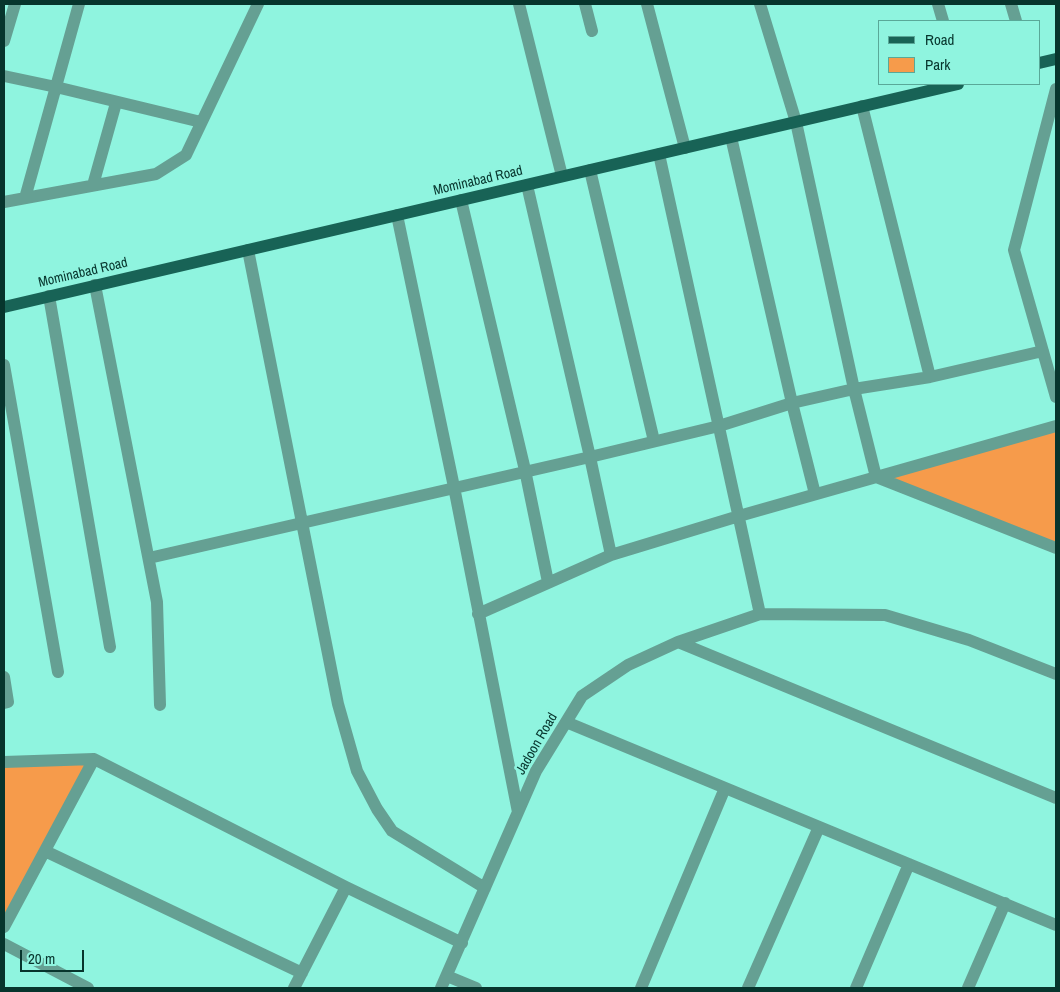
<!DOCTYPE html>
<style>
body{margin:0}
#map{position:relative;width:1060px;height:992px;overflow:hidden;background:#8ff4df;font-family:"Archivo Narrow",sans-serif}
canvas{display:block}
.frame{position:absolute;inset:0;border:5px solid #07352d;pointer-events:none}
.legend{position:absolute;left:878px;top:20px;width:162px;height:65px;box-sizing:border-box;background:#8ff4df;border:1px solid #59a898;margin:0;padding:6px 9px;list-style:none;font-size:15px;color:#07352d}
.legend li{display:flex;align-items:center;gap:10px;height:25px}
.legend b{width:25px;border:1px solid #59a898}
.scale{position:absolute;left:20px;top:950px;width:64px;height:22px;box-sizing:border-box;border:2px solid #07352d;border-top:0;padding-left:6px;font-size:15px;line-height:18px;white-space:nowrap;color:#07352d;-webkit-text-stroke:4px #8ff4df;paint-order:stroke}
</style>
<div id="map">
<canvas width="1060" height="992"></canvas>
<div class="frame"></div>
<ul class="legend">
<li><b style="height:6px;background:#186356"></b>Road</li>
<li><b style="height:14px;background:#f69b4b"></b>Park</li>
</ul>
<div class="scale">20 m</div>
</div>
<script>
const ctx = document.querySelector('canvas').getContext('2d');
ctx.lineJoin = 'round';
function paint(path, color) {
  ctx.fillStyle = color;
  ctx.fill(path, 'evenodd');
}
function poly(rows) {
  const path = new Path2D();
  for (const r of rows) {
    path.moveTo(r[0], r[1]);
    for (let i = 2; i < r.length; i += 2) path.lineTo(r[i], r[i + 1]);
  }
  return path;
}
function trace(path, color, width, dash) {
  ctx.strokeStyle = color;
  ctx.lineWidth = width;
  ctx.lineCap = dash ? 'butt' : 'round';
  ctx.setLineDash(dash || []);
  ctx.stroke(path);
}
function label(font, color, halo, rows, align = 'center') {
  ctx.font = font + ' "Archivo Narrow",sans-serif';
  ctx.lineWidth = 5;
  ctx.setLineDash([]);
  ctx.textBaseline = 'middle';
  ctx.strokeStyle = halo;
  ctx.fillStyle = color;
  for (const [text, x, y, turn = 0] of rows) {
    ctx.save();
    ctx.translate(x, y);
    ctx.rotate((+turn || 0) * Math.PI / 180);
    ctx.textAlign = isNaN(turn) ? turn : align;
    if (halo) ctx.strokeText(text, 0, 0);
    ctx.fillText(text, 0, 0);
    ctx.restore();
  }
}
paint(poly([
 [1056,426,1056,548,876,477],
 [94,759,4,927,4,762]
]), '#f69b4b');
trace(poly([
 [519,4,562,176],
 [585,4,592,31],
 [647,4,685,148],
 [760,4,796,122,854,389,876,477,1056,548],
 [938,4,943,21],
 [1011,4,1016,21],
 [4,41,15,4],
 [4,76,56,87,201,122],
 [1056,89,1014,250,1056,397],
 [862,106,930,377],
 [731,137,792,403,815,494],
 [659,154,760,614],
 [590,170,654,441],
 [93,185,116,103],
 [527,185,590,457,611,555],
 [25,198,79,4],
 [461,200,525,470,548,582],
 [4,202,156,174,186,155,258,4],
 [397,215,454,487,518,812],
 [248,250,338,704,357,771,377,809,392,831,485,888],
 [95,285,157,602,160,705],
 [49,296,110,647],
 [4,365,58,672],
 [149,558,590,457,719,426,792,403,854,389,930,377,1043,351],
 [478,614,611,555,739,516,1056,426],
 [678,642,1056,798],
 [4,677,8,702,4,703],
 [566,722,1056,925],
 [4,762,94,759,346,887,462,943],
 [45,851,302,973],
 [4,927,94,759],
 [4,944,88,988],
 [447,976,476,988],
 [294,988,346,887],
 [441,988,536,771,582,696,628,665,678,642,760,614,885,615,969,640,1056,674],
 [641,988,725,788],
 [748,988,819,827],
 [856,988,909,864],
 [968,988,1005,903]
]), '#65a093', 12);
trace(poly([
 [1039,63,1056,59],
 [4,307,958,84]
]), '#186356', 12);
label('14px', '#07352d', '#8ff4df', [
 ["Mominabad Road",478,181,-13],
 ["Mominabad Road",83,273,-13],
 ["Jadoon Road",537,744,-60]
]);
</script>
